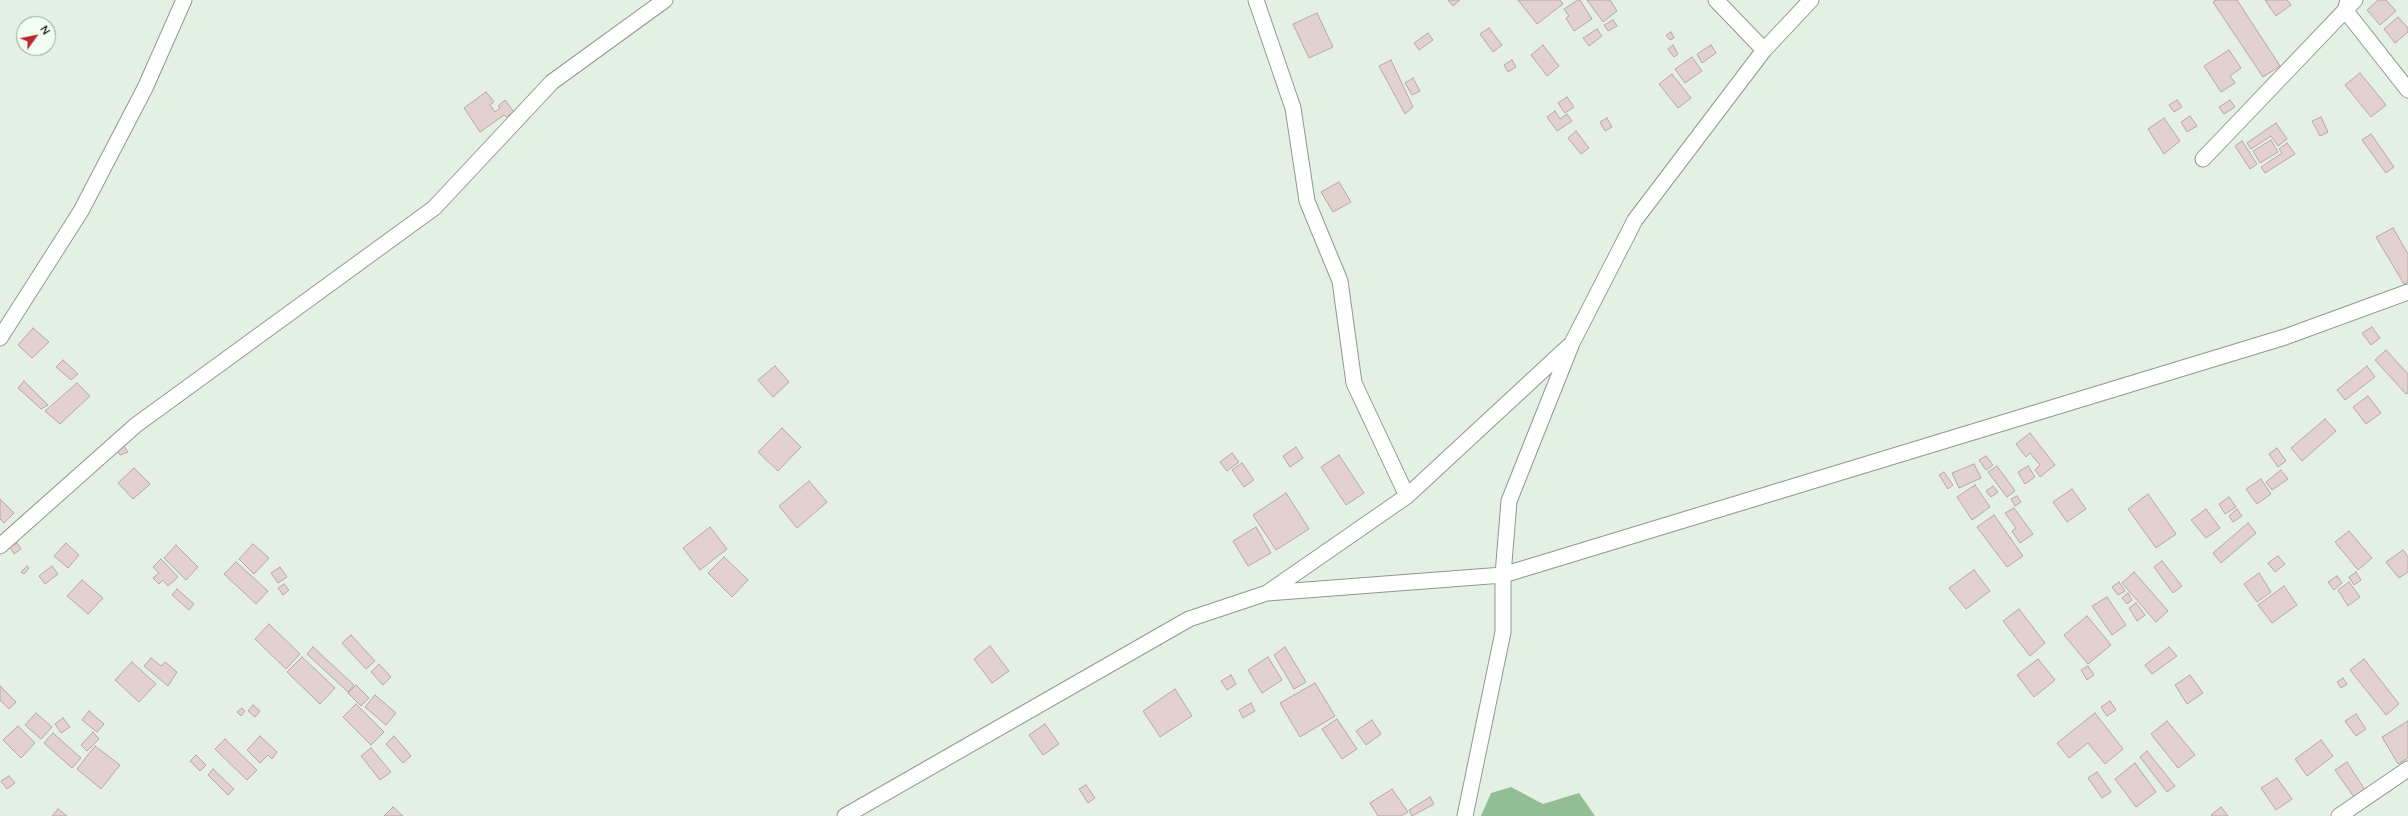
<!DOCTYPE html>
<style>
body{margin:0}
#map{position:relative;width:2408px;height:816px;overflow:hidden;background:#e4f0e4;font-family:Quicksand,sans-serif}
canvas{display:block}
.north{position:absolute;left:16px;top:16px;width:40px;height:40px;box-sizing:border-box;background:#f1fdf1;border:1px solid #9ba49b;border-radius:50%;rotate:57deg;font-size:11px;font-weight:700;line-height:16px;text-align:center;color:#1a1f1b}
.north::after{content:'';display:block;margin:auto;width:14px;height:18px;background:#b8282e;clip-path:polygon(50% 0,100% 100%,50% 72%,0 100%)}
</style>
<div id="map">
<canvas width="2408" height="816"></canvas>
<div class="north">N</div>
</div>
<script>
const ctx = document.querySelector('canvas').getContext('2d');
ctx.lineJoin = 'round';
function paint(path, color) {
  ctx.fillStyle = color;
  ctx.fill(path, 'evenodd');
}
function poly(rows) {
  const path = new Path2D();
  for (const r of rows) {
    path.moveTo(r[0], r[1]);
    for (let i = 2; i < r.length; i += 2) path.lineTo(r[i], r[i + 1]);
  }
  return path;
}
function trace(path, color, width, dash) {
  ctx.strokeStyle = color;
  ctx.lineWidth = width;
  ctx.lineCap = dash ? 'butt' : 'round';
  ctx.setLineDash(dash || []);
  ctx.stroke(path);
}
paint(poly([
 [1511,787,1543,804,1579,793,1595,816,1481,816,1491,793]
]), '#92bd95');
const building = poly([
 [1448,0,1460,0,1453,6,1448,0],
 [1518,0,1560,0,1563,4,1537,24,1518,0],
 [1578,0,1580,0,1592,19,1574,31,1566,18,1569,16,1564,9,1578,0],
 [1587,0,1610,0,1617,11,1603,22,1587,0],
 [2216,0,2237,0,2280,66,2263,77,2213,2,2216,0],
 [2265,0,2287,0,2291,5,2276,16,2265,0],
 [2378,0,2386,0,2396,11,2380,25,2367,10,2378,0],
 [1317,13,1333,47,1309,58,1293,24,1317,13],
 [2398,17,2408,28,2408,32,2395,43,2384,29,2398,17],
 [1613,20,1617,26,1608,31,1604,25,1613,20],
 [1489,28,1502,45,1493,52,1480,34,1489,28],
 [1597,29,1602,36,1589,46,1583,38,1597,29],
 [1671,32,1674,38,1670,40,1666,35,1671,32],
 [1428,33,1433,40,1419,50,1414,43,1428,33],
 [1543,45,1559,66,1547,76,1531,55,1543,45],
 [1673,45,1678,54,1674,57,1668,49,1673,45],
 [1711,45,1716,53,1702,63,1697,54,1711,45],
 [2229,50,2241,68,2230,76,2235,83,2221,92,2204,66,2229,50],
 [1692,57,1702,71,1685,83,1675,69,1692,57],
 [1391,60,1413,107,1405,114,1379,66,1391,60],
 [1512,60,1516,67,1508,72,1504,65,1512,60],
 [2360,73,2386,105,2371,117,2345,85,2360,73],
 [1672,74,1691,98,1678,108,1659,84,1672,74],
 [1413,78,1420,91,1412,95,1405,83,1413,78],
 [486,92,494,102,490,105,495,112,500,108,498,106,505,100,514,112,506,117,504,115,480,132,464,108,486,92],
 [1567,97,1574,107,1565,113,1558,103,1567,97],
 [2177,100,2182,107,2174,112,2169,105,2177,100],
 [2230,100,2235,107,2224,114,2219,107,2230,100],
 [1555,111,1560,119,1567,114,1572,121,1557,131,1547,117,1555,111],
 [2190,116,2197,126,2187,132,2181,122,2190,116],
 [2321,117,2328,132,2320,136,2312,121,2321,117],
 [1607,118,1612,127,1605,131,1600,122,1607,118],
 [2164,118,2180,141,2164,154,2148,129,2164,118],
 [2276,123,2287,139,2278,146,2271,136,2251,149,2247,143,2276,123],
 [1576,131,1589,148,1581,154,1568,138,1576,131],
 [2371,134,2394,167,2386,173,2362,140,2371,134],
 [2271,140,2278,152,2260,163,2253,151,2271,140],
 [2242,141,2257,164,2250,169,2235,146,2242,141],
 [2287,143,2295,154,2265,173,2261,167,2282,153,2279,149,2287,143],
 [1339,182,1351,202,1333,212,1321,192,1339,182],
 [2393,228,2408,254,2408,282,2404,284,2376,237,2393,228],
 [2372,327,2380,338,2371,345,2362,333,2372,327],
 [33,328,49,342,32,358,18,345,33,328],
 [2386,350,2408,374,2408,393,2406,394,2375,360,2386,350],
 [63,360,78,374,71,380,56,367,63,360],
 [775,366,789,382,773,397,758,380,775,366],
 [2367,366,2375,377,2345,400,2337,390,2367,366],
 [24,381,48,405,41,409,18,388,24,381],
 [77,383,90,396,60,424,45,411,77,383],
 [2368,396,2381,413,2366,424,2353,407,2368,396],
 [2325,419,2336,431,2302,461,2291,448,2325,419],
 [782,428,801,447,778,471,758,452,782,428],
 [2030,433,2055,465,2040,477,2035,470,2040,465,2030,453,2026,457,2016,444,2030,433],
 [122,443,128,452,120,455,116,448,122,443],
 [1296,447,1303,458,1290,467,1283,456,1296,447],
 [2277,448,2286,461,2278,467,2269,454,2277,448],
 [1232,453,1239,462,1227,471,1220,462,1232,453],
 [1339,455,1364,493,1346,505,1321,467,1339,455],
 [1986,456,1993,465,1986,470,1979,460,1986,456],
 [1242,463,1254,480,1244,487,1232,470,1242,463],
 [1974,464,1981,478,1959,488,1952,473,1974,464],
 [1997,466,2015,491,2007,497,1988,472,1997,466],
 [2028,466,2035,477,2025,484,2018,472,2028,466],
 [134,468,150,484,133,499,118,483,134,468],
 [2281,470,2288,479,2272,490,2266,482,2281,470],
 [1944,472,1953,485,1948,489,1939,475,1944,472],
 [2261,479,2271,494,2257,504,2246,489,2261,479],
 [809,481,827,502,797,528,779,506,809,481],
 [1975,485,1990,507,1972,520,1957,497,1975,485],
 [1993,486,1998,492,1991,497,1986,491,1993,486],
 [2072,489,2086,509,2067,522,2053,502,2072,489],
 [1286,493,1309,529,1276,550,1253,515,1286,493],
 [2148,494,2176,534,2156,548,2128,509,2148,494],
 [2017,496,2021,502,2015,506,2011,499,2017,496],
 [2229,497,2236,507,2225,514,2219,504,2229,497],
 [0,499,14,513,4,523,0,519,0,499],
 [2014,508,2033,534,2020,543,2012,531,2016,528,2005,513,2014,508],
 [2206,509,2220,528,2206,538,2191,520,2206,509],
 [2237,509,2242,516,2233,522,2229,516,2237,509],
 [1994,515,2023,556,2007,567,1977,527,1994,515],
 [2248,523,2256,533,2221,563,2213,553,2248,523],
 [710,527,727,549,700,570,683,548,710,527],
 [1256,527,1271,553,1248,566,1233,541,1256,527],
 [2349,531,2372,558,2358,570,2335,542,2349,531],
 [17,543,21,549,14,554,10,547,17,543],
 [66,543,79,555,68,568,54,556,66,543],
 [253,544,269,558,254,574,239,559,253,544],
 [176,545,198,567,186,580,164,558,176,545],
 [2403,550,2408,557,2408,572,2399,578,2386,562,2403,550],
 [2278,556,2285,564,2275,572,2268,563,2278,556],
 [724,557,748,580,732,597,708,573,724,557],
 [161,559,178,577,168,586,163,580,159,584,153,578,159,573,153,567,161,559],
 [2162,561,2182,586,2173,593,2154,567,2162,561],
 [236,562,268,591,256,604,224,574,236,562],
 [27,566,29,568,24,574,21,572,27,566],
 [52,566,58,574,45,584,39,576,52,566],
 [280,567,287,577,278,583,271,573,280,567],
 [1974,570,1990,591,1966,609,1949,588,1974,570],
 [2134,572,2168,611,2156,622,2122,583,2134,572],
 [2356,572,2361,580,2354,585,2349,577,2356,572],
 [2259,573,2271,592,2257,602,2244,584,2259,573],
 [2337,576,2342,583,2334,590,2328,582,2337,576],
 [82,580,103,598,88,614,67,596,82,580],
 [2119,582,2125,591,2118,595,2112,587,2119,582],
 [2349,582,2360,597,2348,606,2338,590,2349,582],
 [284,584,289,590,283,595,278,588,284,584],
 [2284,586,2297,605,2272,623,2258,605,2284,586],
 [177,589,194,604,189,610,172,595,177,589],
 [2128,593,2132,600,2127,604,2122,598,2128,593],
 [2107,597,2126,625,2112,635,2092,606,2107,597],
 [2136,603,2145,615,2137,621,2129,608,2136,603],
 [2019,609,2045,643,2030,656,2003,621,2019,609],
 [2087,616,2111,645,2088,664,2064,635,2087,616],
 [269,624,300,654,286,669,255,639,269,624],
 [351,635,375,661,366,669,342,643,351,635],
 [990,646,1009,671,992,683,974,659,990,646],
 [313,647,354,685,348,692,307,654,313,647],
 [1285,647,1306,682,1294,689,1274,655,1285,647],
 [2169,647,2177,656,2152,674,2145,665,2169,647],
 [302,657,335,688,320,704,287,672,302,657],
 [1268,657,1282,680,1262,693,1248,670,1268,657],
 [151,658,161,666,165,662,177,672,168,686,144,666,151,658],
 [2038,659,2055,680,2034,697,2017,675,2038,659],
 [2364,659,2399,704,2386,715,2350,670,2364,659],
 [132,662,156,684,139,702,115,680,132,662],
 [379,664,391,677,383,685,371,672,379,664],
 [2088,666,2094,675,2087,680,2081,670,2088,666],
 [1231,675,1236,684,1227,690,1221,681,1231,675],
 [2190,675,2203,693,2187,704,2175,685,2190,675],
 [2343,678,2347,684,2341,688,2337,682,2343,678],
 [1315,683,1335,716,1300,737,1280,703,1315,683],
 [356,685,369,698,361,706,348,693,356,685],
 [0,686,16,702,9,709,0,700,0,686],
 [1175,689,1192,716,1160,737,1143,711,1175,689],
 [375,695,396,713,386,725,365,707,375,695],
 [2110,701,2116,710,2107,716,2101,707,2110,701],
 [1251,703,1255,711,1243,718,1239,710,1251,703],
 [356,704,384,732,371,745,343,717,356,704],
 [253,705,260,711,255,717,248,711,253,705],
 [242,708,245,711,241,716,237,712,242,708],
 [89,711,104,724,97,732,82,720,89,711],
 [36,713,52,727,41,739,25,725,36,713],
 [2095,713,2123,749,2105,764,2088,743,2069,758,2057,743,2095,713],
 [2356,714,2366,729,2356,736,2345,721,2356,714],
 [63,718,70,727,61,733,55,724,63,718],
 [1337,719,1357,749,1342,759,1322,729,1337,719],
 [1372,720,1381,734,1366,745,1356,731,1372,720],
 [2167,721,2195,755,2178,768,2151,734,2167,721],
 [2408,721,2408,758,2398,764,2382,737,2408,721],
 [1045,724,1059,744,1043,755,1029,735,1045,724],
 [18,726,35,743,21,758,3,740,18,726],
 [93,732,99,739,87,751,81,745,93,732],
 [53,733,81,758,72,768,44,743,53,733],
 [260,736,277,752,272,759,268,755,260,763,247,750,260,736],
 [394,736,411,756,403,763,386,744,394,736],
 [225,739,257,770,247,780,215,749,225,739],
 [2321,740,2333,756,2307,776,2295,759,2321,740],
 [95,746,120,765,101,789,77,769,95,746],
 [371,748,391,772,380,780,361,756,371,748],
 [2147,751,2175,786,2167,792,2140,757,2147,751],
 [196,755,206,765,200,771,190,761,196,755],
 [2347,762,2365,790,2354,797,2335,770,2347,762],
 [2135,763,2156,792,2136,807,2115,779,2135,763],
 [213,769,234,789,228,795,208,775,213,769],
 [2097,772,2111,792,2102,798,2088,778,2097,772],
 [9,776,15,783,7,789,1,781,9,776],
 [2277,778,2292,799,2276,810,2261,788,2277,778],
 [1086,785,1095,798,1088,803,1079,789,1086,785],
 [1392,789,1408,812,1401,816,1378,816,1370,803,1392,789],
 [1430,797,1434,804,1412,816,1409,810,1430,797],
 [393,807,403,816,384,816,393,807],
 [2221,807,2228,816,2212,816,2211,815,2221,807],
 [58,809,67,816,52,816,58,809]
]);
paint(building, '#e2d1cf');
trace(building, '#b7a6a4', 1);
const street = poly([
 [1256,0,1293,108,1307,201,1340,281,1354,383,1407,496],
 [1716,0,1764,50],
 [2348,1,2345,10,2408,90],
 [2203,159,2355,0],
 [0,338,81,211,145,88,184,0],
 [0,546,136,425,434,208,552,82,665,0],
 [1267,593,1503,575,2285,337,2408,292],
 [845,816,1189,619,1267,593,1407,496,1569,346],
 [1465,816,1503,632,1503,575,1509,501,1572,343,1635,220,1764,50,1811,0],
 [2339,816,2408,769]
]);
trace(street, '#8f9a8f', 17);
trace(street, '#fff', 15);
</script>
